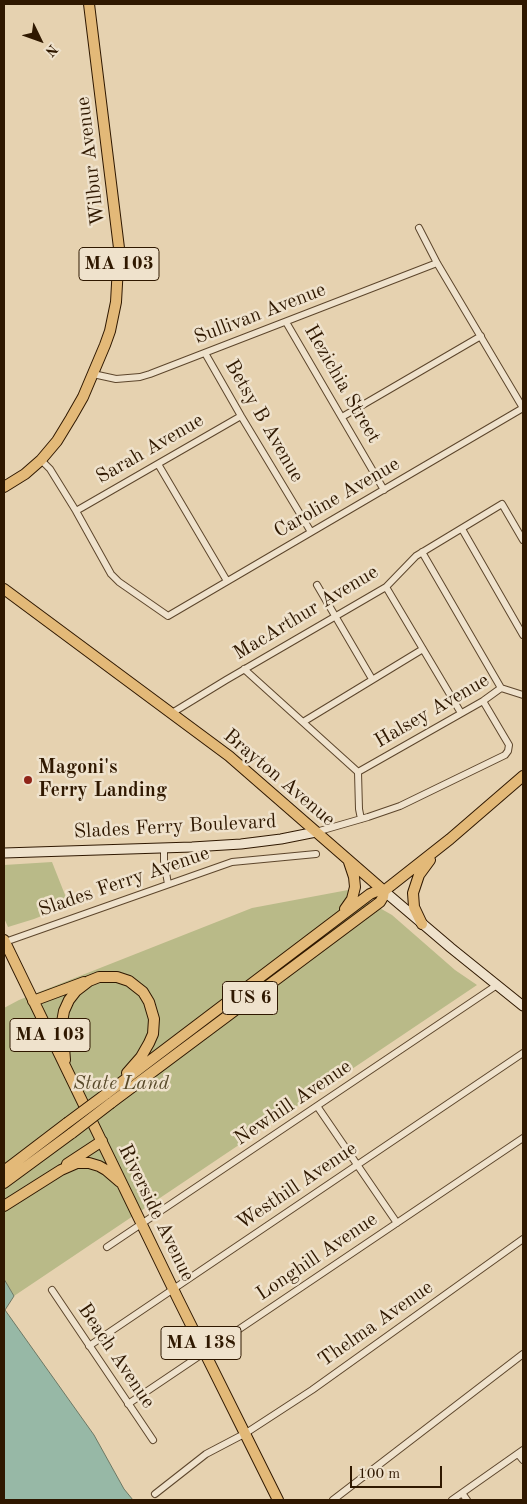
<!DOCTYPE html>
<style>
body{margin:0}
#map{position:relative;width:527px;height:1504px;overflow:hidden;background:#e6d2b0;font-family:"Old Standard TT",serif}
canvas{display:block}
.frame{position:absolute;inset:0;border:5px solid #2f1800;pointer-events:none}
.north{position:absolute;left:15px;top:15px;width:50px;height:50px;-webkit-text-stroke:4px #efe2cc;paint-order:stroke;rotate:132deg;font-size:14px;font-weight:700;line-height:20px;text-align:center;color:#2f1800}
.north::after{content:'';display:block;margin:auto;width:18px;height:22px;background:#2f1800;clip-path:polygon(50% 0,100% 100%,50% 72%,0 100%)}
.scale{position:absolute;left:350px;top:1466px;width:92px;height:22px;box-sizing:border-box;border:2px solid #2f1800;border-top:0;padding-left:6px;font-size:15px;line-height:18px;white-space:nowrap;color:#2f1800;-webkit-text-stroke:4px #efe2cc;paint-order:stroke}
</style>
<div id="map">
<canvas width="527" height="1504"></canvas>
<div class="frame"></div>
<div class="north">N</div>
<div class="scale">100 m</div>
</div>
<script>
const ctx = document.querySelector('canvas').getContext('2d');
ctx.lineJoin = 'round';
function paint(path, color) {
  ctx.fillStyle = color;
  ctx.fill(path, 'evenodd');
}
function poly(rows) {
  const path = new Path2D();
  for (const r of rows) {
    path.moveTo(r[0], r[1]);
    for (let i = 2; i < r.length; i += 2) path.lineTo(r[i], r[i + 1]);
  }
  return path;
}
function trace(path, color, width, dash) {
  ctx.strokeStyle = color;
  ctx.lineWidth = width;
  ctx.lineCap = dash ? 'butt' : 'round';
  ctx.setLineDash(dash || []);
  ctx.stroke(path);
}
function label(font, color, halo, rows, align = 'center') {
  ctx.font = font + ' "Old Standard TT",serif';
  ctx.lineWidth = 5;
  ctx.setLineDash([]);
  ctx.textBaseline = 'middle';
  ctx.strokeStyle = halo;
  ctx.fillStyle = color;
  for (const [text, x, y, turn = 0] of rows) {
    ctx.save();
    ctx.translate(x, y);
    ctx.rotate((+turn || 0) * Math.PI / 180);
    ctx.textAlign = isNaN(turn) ? turn : align;
    if (halo) ctx.strokeText(text, 0, 0);
    ctx.fillText(text, 0, 0);
    ctx.restore();
  }
}
paint(poly([
 [52,862,69,905,34,919,8,927,4,918,4,865],
 [348,890,392,915,455,970,477,985,14,1296,4,1279,4,1008,19,1000,252,908]
]), '#b9ba88');
const water = poly([
 [4,1279,14,1296,5,1310,94,1435,124,1489,133,1500,4,1500,4,1279]
]);
paint(water, '#97b8a6');
trace(water, '#6d7864', 1);
const street = poly([
 [419,228,437,263,523,408],
 [286,322,384,490],
 [205,353,241,416,311,532],
 [93,374,116,379,140,377,150,374,437,263],
 [342,417,481,336],
 [41,460,50,469,76,511,111,574,119,582,168,616,523,408],
 [158,464,227,581],
 [76,511,241,416],
 [462,529,523,635],
 [422,552,501,688],
 [317,585,372,679],
 [386,587,461,713],
 [244,669,358,772,359,809,361,819],
 [172,713,226,680,386,587,416,556,502,504,523,540],
 [303,722,423,649],
 [358,772,483,701,501,688,523,695],
 [316,832,368,817,400,806,505,755,508,751,509,745,483,701],
 [164,848,164,861,168,884],
 [5,942,232,862,316,854],
 [317,1106,397,1223],
 [107,1247,497,985],
 [52,1290,153,1440],
 [89,1346,523,1053],
 [128,1404,523,1138],
 [518,1454,523,1460],
 [462,1493,467,1500],
 [155,1494,206,1454,246,1433,312,1390,523,1239],
 [333,1500,523,1354],
 [452,1500,523,1450]
]);
const secondary = poly([
 [4,853,192,847,241,844,281,839,316,832],
 [384,891,451,948,523,1006]
]);
const primary = poly([
 [4,487,25,474,41,460,57,441,71,418,83,397,105,345,110,331,116,302,119,248,89,4],
 [4,589,229,756,384,891],
 [384,891,450,839,523,776],
 [345,909,352,899,355,887,354,877,349,862],
 [422,924,414,907,413,893,419,875,430,860],
 [4,940,178,1299,278,1500],
 [33,1001,84,982],
 [65,1060,62,1022,64,1011,69,1000,76,991,89,981,99,977,117,977,129,981,143,992,149,1002,154,1019,153,1034,149,1043,141,1057,127,1073],
 [106,1094,370,894,377,891,384,891],
 [111,1103,380,902,383,897,384,891],
 [67,1164,102,1141],
 [4,1171,67,1123],
 [4,1183,72,1133],
 [4,1206,61,1170,77,1163,89,1163,99,1166,106,1170,120,1182]
]);
trace(street, '#5d462c', 8);
trace(secondary, '#2f1800', 11);
trace(primary, '#2f1800', 12);
trace(street, '#efe2cc', 6);
trace(secondary, '#efe2cc', 9);
trace(primary, '#e3b978', 10);
const primaryBridge = poly([
 [67,1123,106,1094],
 [72,1133,111,1103]
]);
trace(primaryBridge, '#2f1800', 12, []);
trace(primaryBridge, '#e3b978', 10);
for (const [x, y, r, color] of [
 [28,780,5,"#8f2418"]
]) {
  const dot = new Path2D();
  dot.arc(x, y, r, 0, 2 * Math.PI);
  ctx.fillStyle = color;
  ctx.fill(dot);
  trace(dot, '#efe2cc', 2);
}
for (const [x, y, w] of [
 [119,264,80],
 [250,998,55],
 [50,1035,80],
 [201,1343,80]
]) {
  const box = new Path2D();
  box.roundRect(x - w / 2, y - 16.5, w, 33, 4);
  ctx.fillStyle = '#efe2cc';
  ctx.fill(box);
  trace(box, '#2f1800', 1);
}
label('bold 19px', '#2f1800', null, [
 ["MA 103",119,264],
 ["US 6",250,998],
 ["MA 103",50,1035],
 ["MA 138",201,1343]
]);
label('20px', '#2f1800', '#efe2cc', [
 ["Wilbur Avenue",91,161,-97],
 ["Sullivan Avenue",260,314,-21],
 ["Hezichia Street",342,384,60],
 ["Betsy B Avenue",264,421,60],
 ["Sarah Avenue",150,449,-30],
 ["Caroline Avenue",337,498,-30],
 ["MacArthur Avenue",306,613,-31],
 ["Halsey Avenue",432,711,-30],
 ["Brayton Avenue",279,778,40],
 ["Slades Ferry Boulevard",175,827,-3],
 ["Slades Ferry Avenue",124,882,-19],
 ["Newhill Avenue",293,1103,-34],
 ["Westhill Avenue",297,1186,-34],
 ["Riverside Avenue",156,1213,64],
 ["Longhill Avenue",317,1257,-34],
 ["Thelma Avenue",376,1324,-35],
 ["Beach Avenue",116,1356,56]
]);
label('bold 20px', '#2f1800', '#efe2cc', [
 ["Magoni's",38,768],
 ["Ferry Landing",38,791]
], 'left');
label('italic 20px', '#584929', '#efe2cc', [
 ["State Land",121,1084]
]);
</script>
